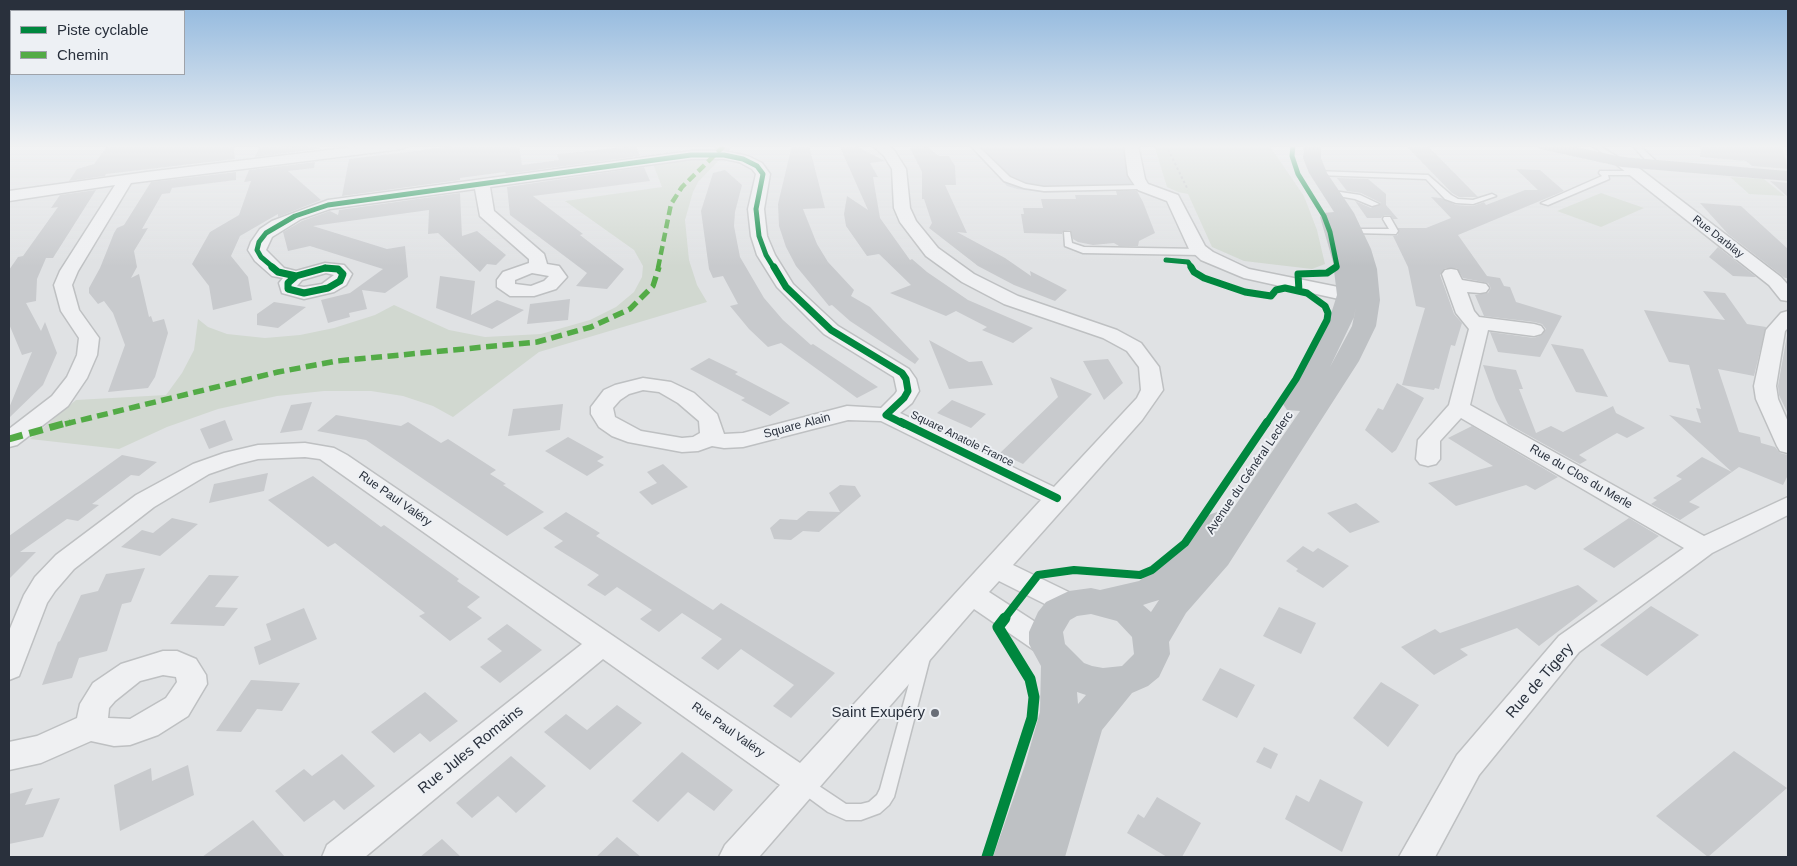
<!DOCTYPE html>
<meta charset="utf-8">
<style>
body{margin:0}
#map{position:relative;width:1797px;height:866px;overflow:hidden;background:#e0e2e4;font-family:Arial,sans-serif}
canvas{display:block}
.frame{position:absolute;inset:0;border:10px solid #29303c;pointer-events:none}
.legend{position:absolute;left:10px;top:10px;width:175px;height:65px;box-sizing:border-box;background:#edf0f4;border:1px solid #9fa3aa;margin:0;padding:6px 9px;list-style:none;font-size:15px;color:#29303c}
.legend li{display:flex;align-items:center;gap:10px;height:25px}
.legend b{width:25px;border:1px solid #9fa3aa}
</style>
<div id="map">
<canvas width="1797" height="866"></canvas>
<div class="frame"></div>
<ul class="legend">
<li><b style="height:6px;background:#00873e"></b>Piste cyclable</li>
<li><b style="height:6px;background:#53ab46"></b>Chemin</li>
</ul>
</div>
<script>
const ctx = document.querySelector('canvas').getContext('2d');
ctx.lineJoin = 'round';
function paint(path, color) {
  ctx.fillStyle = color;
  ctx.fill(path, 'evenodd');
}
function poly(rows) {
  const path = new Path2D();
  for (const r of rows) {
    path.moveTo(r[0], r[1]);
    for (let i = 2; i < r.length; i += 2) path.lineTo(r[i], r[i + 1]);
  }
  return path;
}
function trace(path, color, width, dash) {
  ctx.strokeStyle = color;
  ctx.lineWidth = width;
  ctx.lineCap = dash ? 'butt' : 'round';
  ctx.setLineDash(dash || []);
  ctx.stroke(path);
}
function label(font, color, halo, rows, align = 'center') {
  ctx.font = font + ' Arial,sans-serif';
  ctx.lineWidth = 4;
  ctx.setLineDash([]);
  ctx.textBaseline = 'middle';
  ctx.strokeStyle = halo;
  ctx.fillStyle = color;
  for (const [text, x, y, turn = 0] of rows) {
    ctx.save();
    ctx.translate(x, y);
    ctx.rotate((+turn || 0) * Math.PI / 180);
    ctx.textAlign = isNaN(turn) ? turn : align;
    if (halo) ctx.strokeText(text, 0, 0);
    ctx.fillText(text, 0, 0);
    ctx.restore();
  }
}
paint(poly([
 [967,145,1123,145,1129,179,1136,190,1046,193,1017,189,1007,186]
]), '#cfd2d7');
paint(poly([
 [716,145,734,145,698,182,693,192,685,220,689,260,697,285,707,302,539,352,453,417,433,406,403,396,371,391,324,391,277,396,218,409,167,427,119,449,30,439,76,400,166,395,182,373,194,350,198,319,208,327,227,334,265,338,300,335,334,328,375,315,394,305,449,330,485,337,541,334,590,320,616,307,634,292,642,277,643,266,634,250,565,201,662,187,653,164,709,158],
 [1154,145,1269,145,1304,196,1317,230,1325,264,1312,269,1244,261,1212,247,1188,194,1178,192,1167,187],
 [1730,177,1764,179,1785,196,1749,194],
 [1601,193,1644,208,1601,227,1557,211]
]), '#d1d8d0');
paint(poly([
 [108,145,234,145,235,159,106,174,105,176,69,181,77,169,94,164],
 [260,145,283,145,282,148,320,145,319,149,255,157],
 [463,145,519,145,522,165,559,160,557,154,636,146,640,156,506,174,505,172,460,178,460,180,342,196,349,159],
 [792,145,809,145,825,208,803,209,817,244,828,262,854,290,851,296,870,307,919,359,915,364,850,321,832,305,829,306,796,266,786,247,779,226,778,204],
 [839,145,854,145,885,161,870,163,878,177,873,177,880,218,910,260,912,259,927,272,968,300,1033,328,1013,343,982,330,987,327,956,311,946,316,890,293,911,285,879,254,867,256,846,226,844,214,847,196,868,210],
 [1405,145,1427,145,1478,197,1459,197,1452,193],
 [1701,145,1782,145,1788,169,1752,166,1746,161,1700,157],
 [928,147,939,156,949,156,955,166,956,185,945,185,967,233,957,232,1005,258,1031,276,1030,271,1067,290,1055,301,1014,285,978,266,929,228,932,223,924,199,922,199,922,172,910,148],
 [315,162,314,168,288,171,321,200,278,217,278,214,240,236,231,256,248,277,252,300,213,310,209,286,192,264,210,232,239,215,251,181,244,182,249,170],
 [644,167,650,181,533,196,583,234,580,235,624,269,607,289,576,286,587,273,510,215,507,187],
 [1516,169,1540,170,1564,191,1458,235,1487,276,1500,278,1504,286,1510,287,1516,302,1562,316,1540,357,1498,352,1490,332,1534,338,1542,335,1546,329,1542,324,1534,322,1484,316,1475,295,1488,293,1491,288,1488,283,1463,278,1457,268,1445,268,1440,275,1454,314,1462,323,1455,346,1451,345,1439,389,1435,388,1434,390,1402,385,1425,308,1416,306,1408,267,1393,236,1398,235,1398,228,1426,228,1451,218,1431,197,1441,198,1456,205,1473,206,1484,202,1486,205,1525,190,1538,190],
 [725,170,742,185,735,212,734,226,740,257,764,298,783,320,811,345,813,344,878,387,857,398,781,343,768,347,749,329,730,306,738,304,723,276,713,278,709,269,701,211,713,173],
 [236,172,236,180,172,188,170,193,162,194,142,229,148,228,134,251,137,267,131,278,139,274,149,317,151,316,153,322,164,319,168,333,155,377,148,388,108,392,125,345,113,313,104,301,98,304,89,293,89,288,100,268,114,233,117,228,124,225,151,182],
 [1337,178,1368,179,1386,194,1386,205,1398,219,1393,219,1390,215,1384,215,1381,218,1367,218,1355,201,1371,208,1381,203,1361,193,1347,191],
 [1770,181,1788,183,1788,197],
 [96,190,53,258,46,258,37,279,36,301,26,303,41,331,45,322,57,353,43,385,9,418,9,408,32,352,22,355,9,324,9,270,18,257,23,256,58,207,51,208,60,195],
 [1116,191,1137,191,1143,202,1155,233,1139,241,1138,246,1119,246,1114,243,1093,245,1078,242,1073,239,1070,230,1063,231,1062,234,1024,233,1021,214,1024,214,1023,208,1043,208,1041,199,1076,199,1075,195,1117,195],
 [460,193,462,236,477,231,506,255,496,265,487,264,480,272,438,233,428,234,429,210,313,226,387,249,405,246,408,277,385,293,362,290,367,309,349,313,350,317,328,323,321,300,350,293,383,269,310,246,288,251,283,232,302,221,330,211,338,215,339,210],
 [1700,203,1741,206,1788,249,1788,278,1785,278,1728,234],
 [1718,247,1756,277,1733,276,1709,257],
 [440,276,475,281,471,315,497,300,524,310,492,329,436,308],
 [1703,291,1725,293,1747,324,1766,327,1754,376,1718,369,1739,432,1760,437,1761,443,1775,447,1780,453,1788,455,1788,475,1783,485,1739,467,1732,472,1669,415,1701,423,1696,408,1701,409,1689,365,1669,362,1644,310,1725,320],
 [570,299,568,320,527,324,530,304],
 [274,302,306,307,278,328,257,325,257,314],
 [1788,330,1788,414,1779,395,1778,386],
 [929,340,969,362,982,361,993,385,949,389],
 [1551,344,1583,349,1608,397,1576,392],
 [709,358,738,372,735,374,790,403,770,416,741,400,745,398,690,369],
 [1108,359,1123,383,1104,400,1083,361],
 [1483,365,1516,370,1523,389,1519,389,1536,433,1551,426,1563,432,1613,406,1616,413,1645,428,1627,438,1617,433,1579,455,1587,460,1580,464,1508,424,1496,400],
 [1050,377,1092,394,1023,464,1000,453,1058,397],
 [1397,383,1424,398,1396,450,1392,453,1365,430,1378,408,1383,410],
 [952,400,986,414,971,428,937,413],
 [312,402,302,430,280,433,291,405],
 [563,404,560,430,508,436,513,409],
 [336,415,401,426,408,422,441,443,448,439,496,470,490,474,506,484,503,485,544,512,507,536,366,440,317,431],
 [225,420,233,440,209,449,200,429],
 [1472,426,1558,477,1535,490,1526,485,1456,506,1428,483,1493,466,1448,438],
 [568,437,604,457,597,461,604,465,587,476,545,451],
 [122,455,157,462,139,476,131,475,92,504,99,505,78,521,67,519,20,552,36,552,9,579,9,536],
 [1702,457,1732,472,1689,502,1700,507,1680,520,1651,504,1657,500,1653,498,1682,479,1676,476],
 [663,464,688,487,652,505,639,492,657,483,647,472],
 [268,473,264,491,209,503,214,484],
 [313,476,381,527,384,525,459,579,457,581,480,597,467,607,482,618,450,641,419,616,425,613,335,543,328,547,268,500],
 [840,485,855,486,861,496,819,532,803,531,791,540,774,539,770,528,780,519,797,520,808,511,840,512,829,493],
 [1356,503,1380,522,1350,533,1327,513],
 [566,512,600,533,596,536,713,610,721,603,835,673,791,718,773,706,794,685,741,649,718,670,701,658,722,639,682,613,659,632,640,619,652,610,617,587,605,596,587,585,599,575,554,547,563,541,543,528],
 [172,518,198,524,160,556,121,547,142,530,153,533],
 [1629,518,1659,536,1614,568,1583,549],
 [1303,546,1313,552,1318,548,1349,566,1323,588,1296,571,1298,569,1286,561],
 [145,568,131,602,122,604,107,651,79,658,72,678,42,685,58,642,60,641,81,595,98,591,106,574],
 [209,575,239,576,215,607,238,608,224,626,170,624],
 [1578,585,1598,601,1539,646,1517,628,1460,649,1468,655,1434,675,1401,647,1435,629,1440,633],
 [1651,606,1699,635,1647,676,1600,645],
 [1279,607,1316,623,1301,654,1263,636],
 [304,608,317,639,259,665,254,647,271,640,266,624],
 [507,624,542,650,500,683,480,667,502,651,487,639],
 [1220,668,1255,685,1237,718,1202,700],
 [251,680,300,683,282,711,257,709,241,732,216,731],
 [1381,682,1419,705,1388,747,1353,718],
 [425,692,458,721,430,742,420,733,394,753,371,732],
 [617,705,642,723,590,770,544,732,566,714,587,730],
 [1264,747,1278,754,1271,769,1256,762],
 [1734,751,1787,788,1708,857,1656,816],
 [682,752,733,790,714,811,688,792,658,822,632,801],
 [342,754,375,786,344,810,334,800,304,822,275,791,304,769,312,776],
 [511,756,546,786,516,813,498,796,472,818,456,803],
 [188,765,194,795,120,831,114,785,151,768,152,781],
 [1320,779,1363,802,1342,852,1285,819,1296,795,1309,802],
 [33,788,25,805,60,798,43,837,9,844,9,794],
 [1157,797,1201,823,1182,857,1167,857,1127,833,1138,814,1144,818],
 [253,820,285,857,202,857],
 [617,837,641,857,596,857],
 [442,839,461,857,420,857]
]), '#c8cacd');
const lane = poly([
 [970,145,977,145,1010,177,1026,184,1044,187,1143,185,1147,187,1143,189,1044,191,1024,188,1004,181,970,145],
 [1591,145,1598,145,1626,162,1619,164,1591,145],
 [1632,145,1639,145,1658,163,1658,167,1652,167,1632,145],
 [1315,171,1428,175,1451,195,1458,199,1473,200,1492,194,1496,196,1473,204,1456,203,1445,199,1426,179,1318,175,1315,175,1315,171],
 [1600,171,1637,171,1641,173,1637,175,1608,175,1609,179,1548,205,1541,203,1602,176,1599,173,1600,171],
 [1327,190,1360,195,1379,204,1372,206,1355,199,1327,194,1327,190],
 [1384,217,1390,217,1398,231,1396,234,1354,233,1350,231,1354,229,1389,229,1383,219,1384,217],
 [1064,232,1070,232,1072,243,1084,247,1201,249,1205,252,1201,255,1083,253,1065,246,1064,232],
 [923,652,928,654,930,658,894,797,889,805,880,813,861,820,846,820,828,812,798,790,796,785,798,780,804,778,810,780,846,804,861,804,869,802,877,795,880,789,916,658,918,654,923,652]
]);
const street = poly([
 [370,145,409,145,402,149,131,183,78,271,72,285,79,310,99,338,97,355,87,378,68,406,17,445,9,447,9,429,52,396,67,377,77,355,79,338,61,311,54,285,60,271,115,185,9,201,9,191,147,172,370,145],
 [872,145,887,145,894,150,906,169,910,208,916,221,938,248,974,274,1018,296,1117,330,1141,343,1159,367,1163,390,1142,420,1013,565,1079,597,1083,604,1079,611,1069,614,1059,611,999,581,989,592,1057,636,1061,644,1057,652,1047,655,1037,652,974,609,759,857,719,857,725,845,780,785,603,659,365,857,322,857,327,845,582,644,320,459,305,457,258,459,238,464,209,474,154,507,74,569,55,591,47,603,19,676,9,680,9,631,24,595,35,577,56,555,136,495,193,464,224,453,258,445,305,443,334,448,347,455,800,763,1041,500,881,421,848,420,743,447,724,448,712,446,698,451,682,452,628,442,612,436,599,427,591,414,591,407,604,390,615,385,643,378,671,382,694,393,717,414,724,434,743,433,847,406,881,408,895,394,897,391,894,377,824,334,777,287,757,255,751,236,748,209,756,174,752,169,739,162,724,159,691,159,490,187,494,211,544,254,547,264,559,266,567,277,556,289,534,296,510,296,497,287,497,280,503,272,529,263,529,259,480,216,475,189,330,209,301,219,272,237,266,250,284,268,296,271,325,263,344,265,352,274,346,285,334,292,304,299,282,293,279,283,283,278,272,276,255,261,248,250,251,242,260,229,272,221,328,200,691,151,724,151,748,156,762,163,770,174,764,209,767,236,775,255,793,284,838,326,909,369,916,379,919,391,912,403,900,413,1054,487,1137,398,1141,390,1139,367,1127,351,1103,338,1004,304,962,282,926,256,900,222,894,208,892,169,884,156,872,145],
 [326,273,334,275,322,284,304,287,297,286,302,280,326,273],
 [532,273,549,276,544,281,531,286,515,284,515,280,532,273],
 [643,390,659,392,678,403,699,421,700,433,693,437,682,438,641,431,615,417,613,408,620,400,629,394,643,390],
 [1124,145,1138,145,1145,179,1148,184,1178,195,1205,246,1213,252,1249,269,1348,289,1355,291,1357,295,1355,299,1348,301,1244,278,1201,260,1189,249,1167,201,1138,190,1131,180,1128,175,1124,145],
 [1622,158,1627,159,1781,277,1788,285,1788,301,1781,300,1769,285,1617,165,1615,162,1617,159,1622,158],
 [1451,269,1457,270,1462,280,1486,284,1489,288,1486,292,1480,293,1467,292,1474,311,1479,317,1534,324,1541,326,1544,330,1541,334,1534,336,1488,330,1470,405,1704,536,1788,497,1788,515,1712,553,1579,652,1479,775,1435,857,1399,857,1457,755,1559,636,1684,548,1461,418,1440,441,1440,459,1436,464,1428,466,1420,464,1416,459,1418,440,1449,405,1469,329,1456,313,1442,274,1445,270,1451,269],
 [1788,311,1788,328,1785,331,1776,386,1778,399,1788,422,1788,453,1780,451,1777,446,1756,399,1754,386,1766,330,1781,313,1788,311],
 [163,651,177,651,196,659,206,675,207,684,188,716,158,735,130,745,114,746,91,741,41,763,9,770,9,742,37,736,77,718,80,704,93,683,121,664,163,651],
 [163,675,176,677,177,682,166,698,130,719,108,718,109,708,115,701,140,681,163,675]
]);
trace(lane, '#bec0c2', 3);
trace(street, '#bec0c2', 3);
trace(poly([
 [1166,145,1188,190]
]), '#bec0c3', 2, [2.5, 2.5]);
paint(lane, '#eff0f2');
paint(street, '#eff0f2');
paint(poly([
 [1304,145,1321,145,1321,158,1327,173,1354,213,1371,249,1377,269,1380,300,1376,326,1359,361,1228,565,1186,613,1169,642,1170,654,1159,677,1148,686,1132,693,1102,730,1065,857,993,857,1025,765,1040,712,1041,666,1029,644,1029,632,1038,612,1046,602,1069,591,1091,588,1100,590,1139,581,1161,566,1190,538,1206,516,1217,512,1228,516,1300,411,1287,410,1283,404,1301,375,1330,317,1337,295,1333,262,1320,217,1323,213,1334,212,1309,173,1303,158,1304,145],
 [1356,307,1352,326,1330,367,1354,317,1356,307],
 [1159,600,1151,612,1143,605,1149,603,1159,600],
 [1091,614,1117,621,1132,637,1134,654,1122,666,1103,668,1092,666,1084,663,1065,644,1063,632,1070,620,1077,616,1091,614],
 [1077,692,1086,695,1078,704,1077,692],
 [1537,145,1567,145,1622,157,1788,171,1788,181,1622,167,1540,149,1537,145]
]), '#bec1c4');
trace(poly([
 [658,268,671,204,682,187,725,145]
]), '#53ab46', 4.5, [9, 4.5]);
trace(poly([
 [65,424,278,372,337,361,537,342,591,327,630,309,653,286,659,267]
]), '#53ab46', 5.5, [11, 5.5]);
trace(poly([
 [9,439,70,422]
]), '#53ab46', 7, [14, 7]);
trace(poly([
 [1293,145,1292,156,1298,174,1324,216,1330,232,1337,266,1335,268],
 [1166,260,1188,262,1192,268],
 [274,268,261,257,257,250,259,242,266,233,295,216,328,205,691,155,724,155,743,159,757,166,763,174,756,209,759,236,766,255,774,268],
 [324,268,329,268]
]), '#00873e', 5);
trace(poly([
 [272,267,278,272,296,276],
 [774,267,786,287,831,330,902,373,906,379,908,391,904,398,886,415,904,424],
 [1191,267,1194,272,1204,278,1245,292,1271,296,1276,290,1285,288,1307,293,1325,306,1328,313,1327,320,1296,379,1266,424],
 [325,268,338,269,343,274,340,281,328,288,304,293,288,289,288,283,296,276,325,268],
 [1299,291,1298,274,1327,273,1336,267]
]), '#00873e', 7);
trace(poly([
 [901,422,1057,498],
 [1004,619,1038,575,1074,570,1140,575,1152,570,1185,543,1267,422]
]), '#00873e', 8);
trace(poly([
 [987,857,1032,718,1034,697,1030,679,998,627,1005,618]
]), '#00873e', 11);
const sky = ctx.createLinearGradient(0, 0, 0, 266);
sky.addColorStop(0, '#91b8de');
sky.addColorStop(0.55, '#f1f2f3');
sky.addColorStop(1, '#f1f2f300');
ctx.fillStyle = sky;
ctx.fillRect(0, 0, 1797, 266);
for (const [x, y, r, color] of [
 [935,713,5,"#696e77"]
]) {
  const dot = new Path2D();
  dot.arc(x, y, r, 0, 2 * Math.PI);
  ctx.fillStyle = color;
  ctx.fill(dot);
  trace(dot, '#edf0f4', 2);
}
label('11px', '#29303c', '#edf0f4', [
 ["Rue Darblay",1718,237,38],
 ["Square Anatole France",962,439,26]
]);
label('12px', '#29303c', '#edf0f4', [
 ["Square Alain",797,426,-15],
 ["Avenue du Général Leclerc",1250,473,-56],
 ["Rue du Clos du Merle",1581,477,30],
 ["Rue Paul Valéry",395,499,35],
 ["Rue Paul Valéry",728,730,35]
]);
label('15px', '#29303c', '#edf0f4', [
 ["Rue de Tigery",1540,681,-49],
 ["Rue Jules Romains",471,750,-39]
]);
label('15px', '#29303c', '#edf0f4', [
 ["Saint Exupéry",925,713]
], 'right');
</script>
